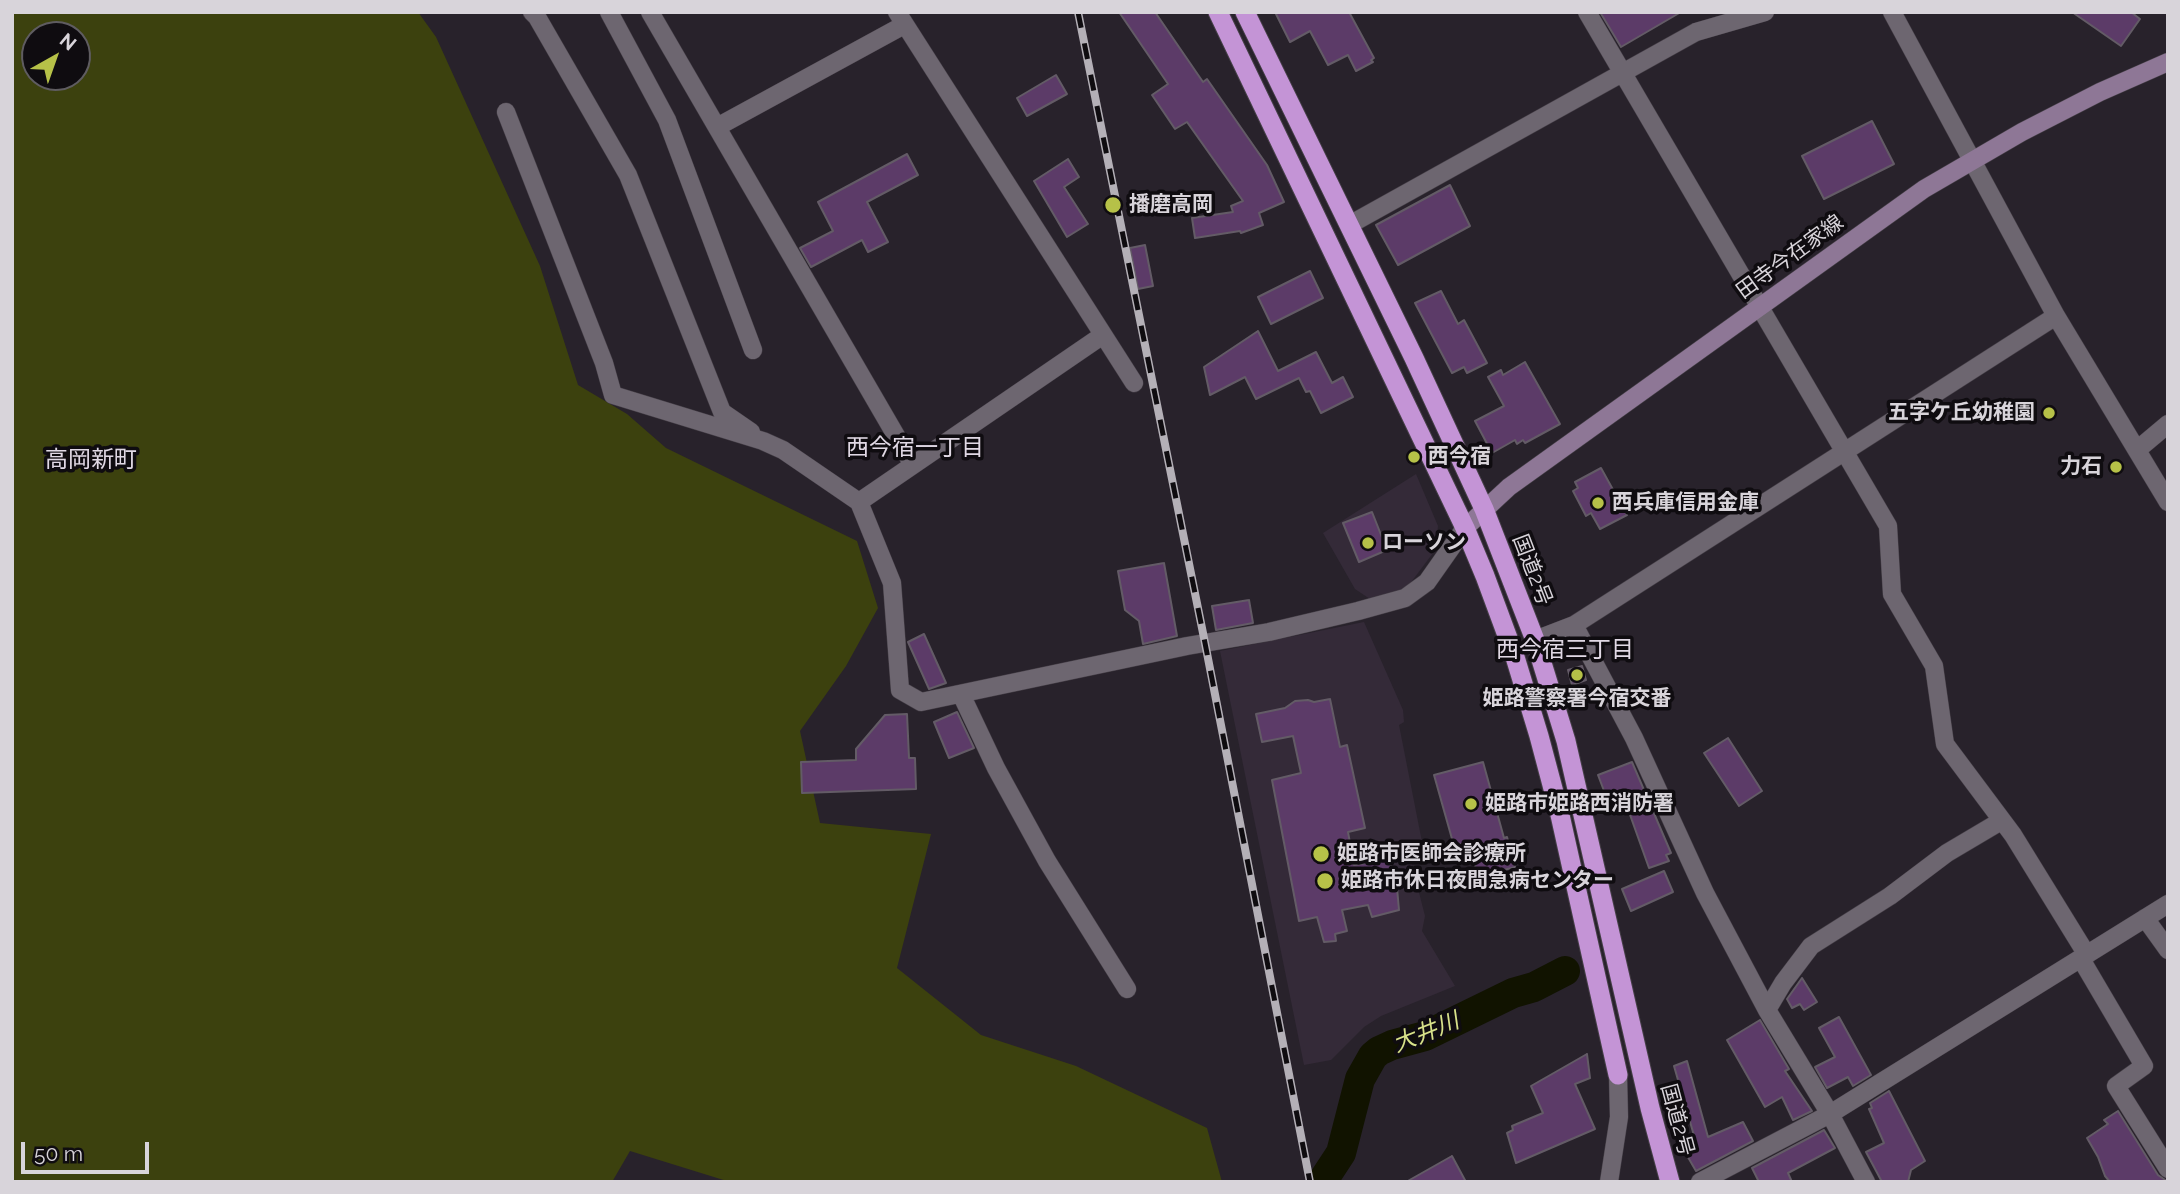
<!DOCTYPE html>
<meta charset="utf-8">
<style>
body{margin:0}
#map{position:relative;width:2180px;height:1194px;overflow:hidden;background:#28222b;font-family:Raleway,sans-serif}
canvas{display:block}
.frame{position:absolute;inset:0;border:14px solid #d8d4da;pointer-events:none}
.north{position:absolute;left:21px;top:21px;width:70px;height:70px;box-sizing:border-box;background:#0f0c10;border:2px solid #5f5c61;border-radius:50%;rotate:40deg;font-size:19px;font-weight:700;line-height:28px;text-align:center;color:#d8d4da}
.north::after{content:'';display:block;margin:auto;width:24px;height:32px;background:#b6c148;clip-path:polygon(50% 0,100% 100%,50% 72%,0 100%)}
.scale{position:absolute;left:21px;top:1142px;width:128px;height:32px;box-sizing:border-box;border:4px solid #d8d4da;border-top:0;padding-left:9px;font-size:21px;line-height:24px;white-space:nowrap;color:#d8d4da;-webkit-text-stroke:5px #0f0c10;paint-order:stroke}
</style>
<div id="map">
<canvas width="2180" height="1194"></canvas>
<div class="frame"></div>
<div class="north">N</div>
<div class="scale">50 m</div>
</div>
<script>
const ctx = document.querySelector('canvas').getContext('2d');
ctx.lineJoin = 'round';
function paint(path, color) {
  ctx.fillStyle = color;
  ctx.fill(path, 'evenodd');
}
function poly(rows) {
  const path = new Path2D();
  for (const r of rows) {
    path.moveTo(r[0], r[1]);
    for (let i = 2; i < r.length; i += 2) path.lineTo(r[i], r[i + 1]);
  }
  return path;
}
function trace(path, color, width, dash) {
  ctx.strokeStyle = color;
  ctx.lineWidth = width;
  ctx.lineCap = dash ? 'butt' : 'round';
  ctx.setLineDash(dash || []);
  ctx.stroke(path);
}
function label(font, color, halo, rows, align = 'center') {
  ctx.font = font + ' Raleway,"Noto Sans JP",sans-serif';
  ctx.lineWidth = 7;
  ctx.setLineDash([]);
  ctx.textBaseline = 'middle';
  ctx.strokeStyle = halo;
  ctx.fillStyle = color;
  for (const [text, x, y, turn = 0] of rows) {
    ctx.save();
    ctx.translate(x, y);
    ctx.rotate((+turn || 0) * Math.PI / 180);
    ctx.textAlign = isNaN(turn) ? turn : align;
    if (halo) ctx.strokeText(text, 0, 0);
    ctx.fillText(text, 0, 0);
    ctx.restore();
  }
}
paint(poly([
 [1416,474,1438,526,1436,549,1409,585,1398,591,1370,599,1355,589,1323,533],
 [1364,622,1403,710,1404,722,1399,725,1424,852,1410,857,1425,916,1422,931,1455,986,1381,1016,1364,1027,1331,1060,1304,1065,1220,651]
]), '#342a38');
paint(poly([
 [12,12,418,12,436,37,540,266,578,385,627,414,666,448,857,541,878,608,846,666,800,731,820,823,931,834,897,968,981,1035,1076,1066,1207,1128,1222,1182,730,1182,630,1151,612,1182,12,1182],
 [35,35,77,35,77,77,35,77]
]), '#3c410e');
trace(poly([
 [1322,1182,1341,1153,1360,1079,1373,1056,1379,1051,1392,1045,1425,1036,1513,993,1534,987,1565,971]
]), '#111300', 30);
const building = poly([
 [1119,12,1155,12,1203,82,1207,79,1267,165,1284,202,1259,213,1263,225,1241,233,1240,231,1195,238,1192,218,1233,212,1231,206,1243,201,1187,122,1175,129,1152,95,1168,84,1119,12],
 [1275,12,1349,12,1374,58,1371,60,1373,62,1356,71,1348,55,1328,65,1310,31,1290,42,1275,12],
 [1600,12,1681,12,1621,47,1600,12],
 [2072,12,2131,12,2140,19,2121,46,2072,12],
 [1056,75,1067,94,1027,116,1017,98,1056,75],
 [1872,121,1894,164,1824,199,1802,156,1872,121],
 [907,154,918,175,867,202,888,242,868,252,862,240,811,267,800,248,833,231,818,202,907,154],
 [1068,159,1079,177,1064,187,1088,224,1067,237,1034,181,1068,159],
 [1450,185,1470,226,1398,265,1376,225,1450,185],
 [1145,245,1153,286,1138,289,1130,248,1145,245],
 [1310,271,1323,298,1271,324,1258,297,1310,271],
 [1441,291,1458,324,1464,320,1487,363,1467,373,1464,367,1452,373,1415,303,1441,291],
 [1258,331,1278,371,1316,352,1332,383,1343,377,1353,397,1321,413,1310,391,1306,392,1299,378,1256,399,1245,377,1210,395,1204,367,1258,331],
 [1525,362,1560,424,1525,443,1523,440,1517,444,1515,440,1492,453,1475,421,1504,406,1488,377,1501,370,1503,375,1525,362],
 [1601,468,1627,515,1600,529,1591,513,1586,516,1573,491,1578,488,1575,482,1601,468],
 [1372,512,1387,550,1359,562,1343,523,1372,512],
 [1164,563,1177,636,1143,644,1139,621,1125,610,1118,571,1164,563],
 [1249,600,1253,623,1216,630,1212,606,1249,600],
 [924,634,946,683,929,689,908,642,924,634],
 [1582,666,1586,680,1572,685,1568,670,1582,666],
 [1330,699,1340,747,1347,745,1365,828,1348,832,1354,865,1388,859,1396,877,1399,910,1372,917,1368,905,1342,910,1347,931,1335,934,1336,941,1324,942,1317,917,1299,921,1272,780,1301,773,1293,736,1262,742,1256,714,1285,708,1295,701,1308,700,1314,702,1330,699],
 [957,712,974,748,949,758,934,722,957,712],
 [907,714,909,758,915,758,916,789,802,793,801,762,856,760,856,749,885,715,907,714],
 [1728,738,1762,791,1739,806,1704,753,1728,738],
 [1483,762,1504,838,1507,837,1515,867,1478,877,1469,842,1454,846,1434,775,1483,762],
 [1632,762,1671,853,1666,855,1669,861,1649,868,1624,798,1609,804,1598,775,1632,762],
 [1664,871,1673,892,1631,911,1622,889,1664,871],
 [1802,978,1817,1002,1804,1010,1800,1004,1792,1008,1787,999,1802,978],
 [1839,1017,1871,1075,1853,1086,1848,1077,1827,1088,1815,1067,1835,1057,1819,1028,1839,1017],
 [1760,1020,1789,1069,1785,1071,1812,1111,1793,1120,1782,1097,1765,1107,1727,1040,1760,1020],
 [1587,1054,1590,1078,1575,1084,1595,1129,1516,1163,1507,1133,1513,1130,1512,1126,1543,1113,1531,1086,1587,1054],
 [1687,1061,1708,1137,1743,1122,1753,1141,1696,1171,1685,1152,1697,1146,1674,1066,1687,1061],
 [1889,1091,1925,1161,1911,1170,1908,1182,1882,1182,1866,1152,1884,1143,1869,1109,1872,1108,1870,1103,1889,1091],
 [2118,1111,2158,1175,2168,1182,2110,1182,2105,1176,2098,1157,2087,1138,2108,1124,2104,1120,2118,1111],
 [1824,1130,1835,1148,1788,1173,1792,1182,1759,1182,1752,1168,1824,1130],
 [1452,1156,1466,1182,1406,1182,1452,1156]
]);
paint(building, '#5c3b68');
trace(building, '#635b66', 2);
const minor = poly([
 [532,12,537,17,628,175,722,412,751,432],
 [609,12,667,120,753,350],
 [650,12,913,465],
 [897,12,1134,383],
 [1587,12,1888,526,1892,594,1934,666,1945,744,2013,835,2087,955],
 [1892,12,2056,316,2168,502],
 [506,112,604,363,613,395,763,441,783,450,859,502,892,583,900,690,921,702,1187,646,1269,632,1358,611,1405,598,1427,582,1465,528],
 [717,127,904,25],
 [1349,225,1696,32,1765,12],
 [2137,450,2168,424],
 [859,502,1103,335],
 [1574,625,1634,738,1705,893,1767,1010,1830,1114,1866,1182],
 [1535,640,1574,625,2056,316],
 [961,694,996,768,1047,861,1127,989],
 [2145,918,2168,950],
 [2081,959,2144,1066,2116,1086,2168,1169],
 [1767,1010,1783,983,1811,946,1890,896,1947,853,2001,821],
 [1700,1182,1830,1114,2168,904]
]);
const tertiary = poly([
 [1609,1182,1619,1117,1618,1075]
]);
const secondary = poly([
 [1465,528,1509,487,1924,189,2022,132,2100,92,2168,62]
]);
const trunk = poly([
 [1218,12,1465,528,1485,576,1515,657,1539,736,1560,815,1618,1075],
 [1245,12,1414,358,1484,509,1535,640,1566,741,1650,1108,1670,1182]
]);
trace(minor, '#453f47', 19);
trace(tertiary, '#453f47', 19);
trace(secondary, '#453f47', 19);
trace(trunk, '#453f47', 21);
trace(minor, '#6d6670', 18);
trace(tertiary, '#6d6670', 18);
trace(secondary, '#8e7796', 18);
trace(trunk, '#c494d6', 19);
const rail = poly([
 [1078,12,1205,643,1310,1182]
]);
trace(rail, '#b4b0b7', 8);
trace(rail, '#0f0c10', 5, [16]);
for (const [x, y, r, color] of [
 [1113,205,9,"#b6c148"],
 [2049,413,7,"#b6c148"],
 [1414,457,7,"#b6c148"],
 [2116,467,7,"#b6c148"],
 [1598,503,7,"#b6c148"],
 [1368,543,7,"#b6c148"],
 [1577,675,7,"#b6c148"],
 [1471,804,7,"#b6c148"],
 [1321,854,9,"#b6c148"],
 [1325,881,9,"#b6c148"]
]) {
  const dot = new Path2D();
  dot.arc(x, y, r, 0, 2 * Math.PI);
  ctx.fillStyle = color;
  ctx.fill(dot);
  trace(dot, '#0f0c10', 2.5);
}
label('bold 21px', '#d8d4da', '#0f0c10', [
 ["播磨高岡",1129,205],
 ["五字ケ丘幼稚園",2035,413,"right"],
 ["西今宿",1428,457],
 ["力石",2102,467,"right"],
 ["西兵庫信用金庫",1612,503],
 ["ローソン",1382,543],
 ["姫路警察署今宿交番",1577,699,"center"],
 ["姫路市姫路西消防署",1485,804],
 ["姫路市医師会診療所",1337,854],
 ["姫路市休日夜間急病センター",1341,881]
], 'left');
label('21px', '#d8d4da', '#0f0c10', [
 ["田寺今在家線",1790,257,-36],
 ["国道2号",1532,570,69],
 ["国道2号",1677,1120,75]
]);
label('23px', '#e1d9e5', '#0f0c10', [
 ["西今宿一丁目",915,448],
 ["高岡新町",91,460],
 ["西今宿三丁目",1565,650]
]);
label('italic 23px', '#d8e28a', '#0f0c10', [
 ["大井川",1426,1033,-22]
]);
</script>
